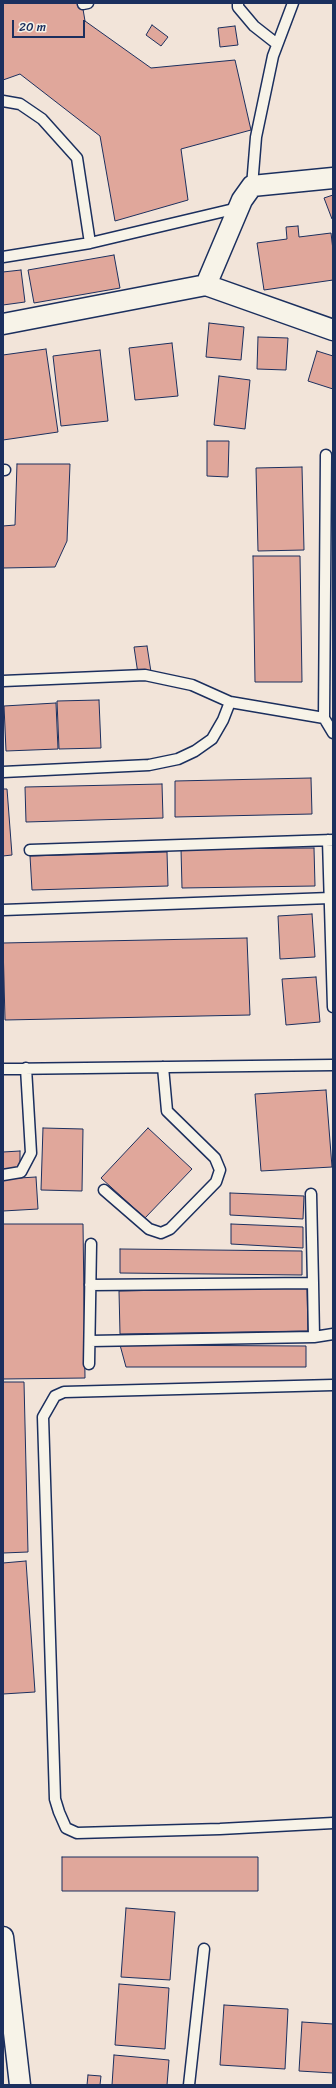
<!DOCTYPE html>
<style>
body{margin:0}
#map{position:relative;width:336px;height:2088px;overflow:hidden;background:#f2e4d9;font-family:Sriracha,sans-serif}
canvas{display:block}
.frame{position:absolute;inset:0;border:4px solid #1b2f5e;pointer-events:none}
.scale{position:absolute;left:12px;top:20px;width:73px;height:18px;box-sizing:border-box;border:2px solid #1b2f5e;border-top:0;padding-left:5px;font-size:12px;line-height:14px;white-space:nowrap;color:#1b2f5e;-webkit-text-stroke:3px #f7f3e8;paint-order:stroke}
</style>
<div id="map">
<canvas width="336" height="2088"></canvas>
<div class="frame"></div>
<div class="scale">20 m</div>
</div>
<script>
const ctx = document.querySelector('canvas').getContext('2d');
ctx.lineJoin = 'round';
function paint(path, color) {
  ctx.fillStyle = color;
  ctx.fill(path, 'evenodd');
}
function poly(rows) {
  const path = new Path2D();
  for (const r of rows) {
    path.moveTo(r[0], r[1]);
    for (let i = 2; i < r.length; i += 2) path.lineTo(r[i], r[i + 1]);
  }
  return path;
}
function trace(path, color, width, dash) {
  ctx.strokeStyle = color;
  ctx.lineWidth = width;
  ctx.lineCap = dash ? 'butt' : 'round';
  ctx.setLineDash(dash || []);
  ctx.stroke(path);
}
const building = poly([
 [3,3,82,3,85,21,151,68,235,60,251,130,181,149,188,200,115,221,100,136,20,74,3,80,3,3],
 [152,25,168,37,161,46,146,35,152,25],
 [235,26,238,45,220,47,218,28,235,26],
 [333,195,333,219,332,219,324,198,333,195],
 [298,226,299,237,331,233,333,250,333,280,264,290,257,243,287,239,286,227,298,226],
 [114,255,120,288,34,303,28,270,114,255],
 [21,270,25,302,3,305,3,272,21,270],
 [209,323,244,327,241,360,206,357,209,323],
 [258,337,288,338,286,370,257,369,258,337],
 [172,343,178,396,135,400,129,348,172,343],
 [46,349,58,432,3,440,3,355,46,349],
 [100,350,108,421,61,426,53,356,100,350],
 [317,351,333,356,333,389,308,381,317,351],
 [219,376,250,380,245,429,214,425,219,376],
 [207,441,229,441,228,477,207,476,207,441],
 [17,464,70,464,67,541,55,567,3,568,3,526,15,525,17,464],
 [302,467,304,550,258,551,256,468,302,467],
 [253,556,300,556,302,682,255,682,253,556],
 [147,646,151,672,138,674,134,647,147,646],
 [99,700,101,748,59,749,57,701,99,700],
 [56,703,58,749,6,751,4,706,56,703],
 [311,778,312,814,175,817,175,781,311,778],
 [162,784,163,818,26,822,25,787,162,784],
 [3,789,7,789,12,855,3,856,3,789],
 [314,848,315,886,182,888,181,849,314,848],
 [167,852,168,886,32,890,30,856,167,852],
 [312,914,315,957,280,959,278,916,312,914],
 [247,938,250,1015,5,1020,3,943,247,938],
 [316,977,320,1022,286,1025,282,979,316,977],
 [326,1090,332,1167,261,1171,255,1094,326,1090],
 [43,1128,83,1129,82,1191,41,1190,43,1128],
 [148,1128,192,1169,145,1218,101,1178,148,1128],
 [20,1151,20,1171,3,1172,3,1152,20,1151],
 [36,1177,38,1209,3,1211,3,1179,36,1177],
 [230,1193,304,1196,303,1219,230,1215,230,1193],
 [3,1224,83,1224,85,1378,3,1379,3,1224],
 [231,1224,303,1227,303,1248,231,1244,231,1224],
 [120,1249,302,1251,302,1275,120,1273,120,1249],
 [307,1287,308,1331,120,1334,119,1291,307,1287],
 [120,1345,306,1346,306,1367,126,1367,120,1345],
 [3,1382,24,1382,28,1552,3,1553,3,1382],
 [26,1561,35,1692,3,1694,3,1563,26,1561],
 [62,1857,258,1857,258,1891,62,1891,62,1857],
 [126,1908,175,1912,170,1980,121,1977,126,1908],
 [119,1984,169,1988,165,2049,115,2045,119,1984],
 [224,2005,288,2009,285,2069,220,2065,224,2005],
 [302,2022,333,2024,333,2073,299,2071,302,2022],
 [114,2055,169,2060,167,2085,112,2085,114,2055],
 [88,2075,101,2076,100,2085,87,2085,88,2075]
]);
paint(building, '#e0a79b');
trace(building, '#1b2f5e', 1);
const lane = poly([
 [238,3,238,7,254,26,277,44],
 [83,4,88,3],
 [3,101,20,104,42,119,77,158,90,243],
 [252,186,256,137,273,56,293,3],
 [3,257,90,243,238,208],
 [3,470,5,470],
 [3,681,145,675,192,685,230,702,324,718,333,733],
 [324,718,326,455],
 [3,772,149,765,178,759,195,751,212,739,223,720,230,702],
 [328,840,333,1007],
 [30,850,333,840],
 [3,910,330,898],
 [3,1069,333,1065],
 [3,1175,21,1172,31,1153,26,1068],
 [104,1190,149,1229,161,1233,170,1229,216,1182,220,1170,215,1158,167,1111,163,1067],
 [313,1283,314,1337],
 [90,1285,313,1283,311,1194],
 [90,1341,314,1337,333,1334],
 [89,1364,91,1244],
 [333,1385,64,1392,55,1396,43,1417,55,1799,59,1812,66,1828,77,1833,220,1829,333,1823],
 [189,2085,204,1949]
]);
const street = poly([
 [206,285,242,200,252,186,333,178],
 [3,324,206,285,333,330],
 [3,1937,20,2085]
]);
trace(lane, '#1b2f5e', 13);
trace(street, '#1b2f5e', 23);
trace(lane, '#f7f3e8', 10);
trace(street, '#f7f3e8', 20);
</script>
